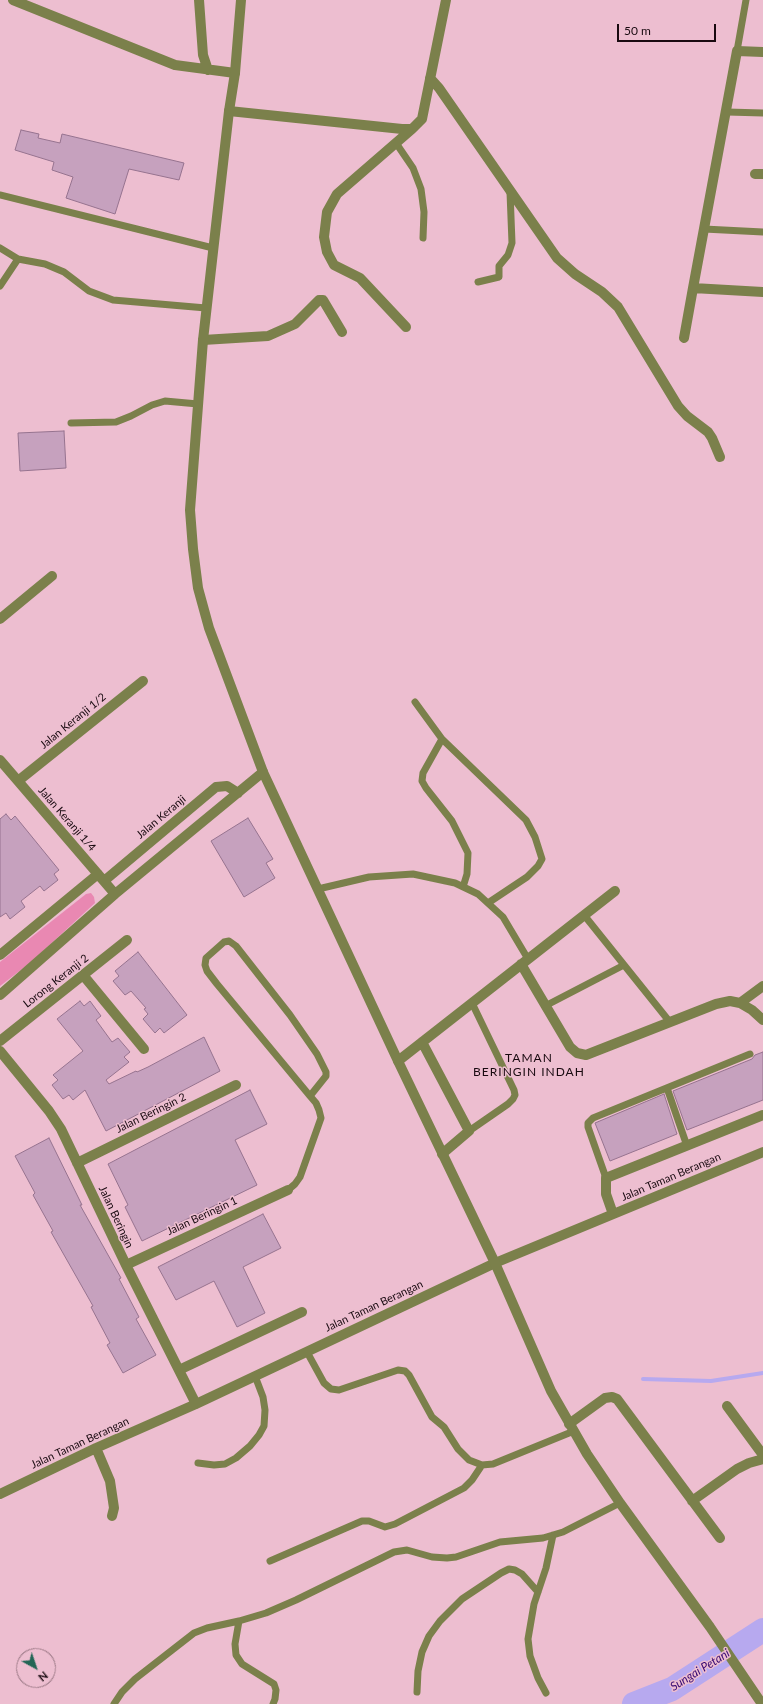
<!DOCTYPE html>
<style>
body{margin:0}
#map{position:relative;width:763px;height:1704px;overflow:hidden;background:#edbed0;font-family:Lato,sans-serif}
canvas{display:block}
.north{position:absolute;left:16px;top:1648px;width:40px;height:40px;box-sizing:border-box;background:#edbed0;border:1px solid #987683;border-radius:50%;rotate:140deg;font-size:11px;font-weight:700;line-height:16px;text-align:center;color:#190a10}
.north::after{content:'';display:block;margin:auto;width:14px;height:18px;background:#236555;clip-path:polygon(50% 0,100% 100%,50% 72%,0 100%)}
.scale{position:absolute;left:617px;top:24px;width:99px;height:18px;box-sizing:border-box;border:2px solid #190a10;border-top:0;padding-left:5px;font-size:12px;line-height:14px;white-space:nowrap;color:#190a10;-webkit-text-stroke:3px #edbed0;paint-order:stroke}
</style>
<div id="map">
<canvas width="763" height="1704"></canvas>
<div class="north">N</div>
<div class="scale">50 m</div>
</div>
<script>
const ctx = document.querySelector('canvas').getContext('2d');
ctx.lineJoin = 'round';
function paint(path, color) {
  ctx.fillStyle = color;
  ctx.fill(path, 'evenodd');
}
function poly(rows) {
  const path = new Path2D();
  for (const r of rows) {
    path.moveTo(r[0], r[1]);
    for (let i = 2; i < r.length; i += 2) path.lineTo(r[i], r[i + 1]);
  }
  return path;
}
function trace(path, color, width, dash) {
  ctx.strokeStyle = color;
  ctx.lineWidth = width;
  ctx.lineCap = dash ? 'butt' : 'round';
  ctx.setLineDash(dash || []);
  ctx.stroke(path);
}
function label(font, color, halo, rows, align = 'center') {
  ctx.font = font + ' Lato,sans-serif';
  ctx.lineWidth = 3;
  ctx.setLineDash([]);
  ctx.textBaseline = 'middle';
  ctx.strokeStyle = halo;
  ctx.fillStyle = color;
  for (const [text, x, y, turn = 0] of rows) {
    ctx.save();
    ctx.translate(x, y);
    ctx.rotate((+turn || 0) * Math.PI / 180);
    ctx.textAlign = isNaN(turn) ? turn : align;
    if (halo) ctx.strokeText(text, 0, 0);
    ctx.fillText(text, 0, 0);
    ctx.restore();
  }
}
paint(poly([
 [91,893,94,897,95,903,30,963,0,986,0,962,86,894]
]), '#e988b2');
trace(poly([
 [643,1379,711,1381,763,1373]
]), '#b7a9ef', 4);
trace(poly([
 [634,1704,672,1689,763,1630]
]), '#b7a9ef', 24);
const building = poly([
 [21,130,39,134,38,138,60,143,62,134,184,163,179,180,129,169,115,214,66,198,73,177,52,170,54,162,15,150,21,130],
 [64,431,66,468,20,471,18,433,64,431],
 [6,814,11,820,15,816,59,870,54,874,58,880,44,891,40,886,21,901,25,907,10,919,6,913,0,917,0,819,6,814],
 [248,818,273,859,266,863,275,878,244,897,211,841,248,818],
 [138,952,187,1015,164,1033,160,1028,155,1033,143,1019,148,1014,144,1009,146,1008,131,991,125,995,113,981,119,976,115,971,138,952],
 [80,1001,84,1006,90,1001,101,1016,96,1020,112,1042,118,1038,130,1052,124,1057,129,1062,106,1080,109,1084,136,1071,137,1072,148,1067,204,1037,220,1071,106,1131,85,1090,73,1100,69,1095,63,1099,52,1085,58,1080,53,1075,83,1051,57,1019,80,1001],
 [763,1052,763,1100,687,1130,673,1091,752,1059,755,1055,763,1052],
 [250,1090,267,1124,235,1140,257,1185,142,1241,125,1207,128,1205,108,1164,250,1090],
 [664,1094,677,1134,610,1161,595,1123,664,1094],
 [49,1138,82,1205,80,1205,121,1278,119,1279,139,1317,136,1319,156,1355,123,1373,107,1345,110,1343,91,1307,93,1306,51,1232,53,1231,33,1195,35,1193,15,1156,49,1138],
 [263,1214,281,1248,243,1267,265,1313,237,1327,214,1281,176,1300,158,1267,263,1214]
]);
paint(building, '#c6a1be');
trace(building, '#96738f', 1);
trace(poly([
 [737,51,746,0],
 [727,112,763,113],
 [396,143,413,168,421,189,424,212,423,238],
 [0,195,213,248],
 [704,229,763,232],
 [0,248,18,259],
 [478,282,499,277,499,266,508,255,512,243,510,192],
 [0,286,18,259,45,264,64,272,89,291,113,300,206,308],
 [71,423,116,422,131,416,152,405,165,401,198,404],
 [415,702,442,739,526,820,535,837,542,859,538,866,527,877,488,903],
 [442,739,423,773,422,781,426,788,452,821,468,853,467,874,463,887],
 [318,889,369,877,413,874,455,883,478,894,503,917,528,959],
 [584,915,669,1021],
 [545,1006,624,965],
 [667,1088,687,1146],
 [469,1131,508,1104,513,1099,515,1095,514,1090,472,1003],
 [606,1178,588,1127,588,1123,593,1118,750,1054],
 [288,1190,295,1184,300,1177,321,1118,319,1110,316,1103,310,1096,217,984,207,971,205,965,206,958,224,942,229,941,236,946,290,1015,317,1054,326,1072,326,1076,310,1096],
 [307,1352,324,1383,331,1389,339,1390,398,1370,405,1371,409,1375,432,1417,444,1427,458,1449,469,1460,482,1465,493,1464,574,1431],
 [198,1463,214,1465,225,1464,236,1458,250,1446,259,1435,264,1426,265,1410,263,1397,255,1376],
 [270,1561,362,1521,369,1521,385,1527,395,1524,464,1488,472,1480,482,1465],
 [239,1621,235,1644,236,1655,242,1664,274,1684,276,1690,275,1699,273,1704],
 [417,1692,418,1671,422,1652,429,1636,440,1621,462,1599,501,1573,509,1569,515,1570,522,1574,538,1592],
 [546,1693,538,1678,530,1656,528,1639,534,1604,546,1568,553,1535],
 [114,1704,122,1692,135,1679,194,1633,207,1628,239,1621,266,1613,296,1600,394,1552,407,1550,432,1557,447,1558,456,1557,500,1542,543,1538,563,1532,620,1503]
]), '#7b804b', 7);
trace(poly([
 [13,0,175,65,235,73],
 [199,0,203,55,208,70],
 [763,52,737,51,693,288,763,292],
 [430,78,439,88,557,258,575,274,602,292,618,307,678,406,687,416,708,432,712,438,720,457],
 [229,111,402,129,412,129,422,119,446,0],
 [755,174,763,174],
 [406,327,360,278,334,265,327,252,324,237,327,212,337,194,412,129],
 [684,338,693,288],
 [203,340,268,336,295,324,319,300,323,300,342,332],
 [0,619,52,576],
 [0,760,115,894],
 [18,781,143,681],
 [104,881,216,787,227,786,238,793],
 [0,955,98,874],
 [521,964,570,1047,577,1053,586,1055,716,1004,730,1001,740,1003,752,1010,763,1020],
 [83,975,144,1049],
 [0,995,115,894,263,772],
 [740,1003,763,986],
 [0,1041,127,940],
 [422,1042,469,1131,442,1154],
 [0,1051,49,1111,61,1129,126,1265,196,1404],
 [398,1061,615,891],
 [77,1163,236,1085],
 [613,1214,606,1194,606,1178,763,1115],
 [126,1265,288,1190],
 [179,1370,302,1312],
 [727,1406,763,1455],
 [569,1424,605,1398,612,1397,617,1399,720,1538],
 [96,1448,110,1481,114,1508,112,1516],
 [0,1494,96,1448,196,1404,495,1263,763,1152],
 [692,1501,737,1469,749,1463,763,1459]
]), '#7b804b', 10);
trace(poly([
 [241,0,235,73,229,111,203,340,190,510,193,549,198,588,209,628,263,772,398,1061,495,1263,551,1391,587,1454,620,1503,710,1627,762,1704]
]), '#7b804b', 10);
label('11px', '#190a10', '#edbed0', [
 ["Jalan Keranji 1/2",73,721,-39],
 ["Jalan Keranji",161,817,-40],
 ["Jalan Keranji 1/4",67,819,49],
 ["Lorong Keranji 2",56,981,-38],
 ["Jalan Beringin 2",151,1113,-26],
 ["Jalan Taman Berangan",671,1177,-23],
 ["Jalan Beringin 1",202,1216,-25],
 ["Jalan Beringin",116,1217,65],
 ["Jalan Taman Berangan",374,1306,-25],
 ["Jalan Taman Berangan",80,1443,-25]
]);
ctx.letterSpacing = '1px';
label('12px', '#190a10', '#edbed0', [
 ["TAMAN",529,1058],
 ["BERINGIN INDAH",529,1072]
]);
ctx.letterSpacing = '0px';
label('italic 12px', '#370973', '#edbed0', [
 ["Sungai Petani",700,1670,-32]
]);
</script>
